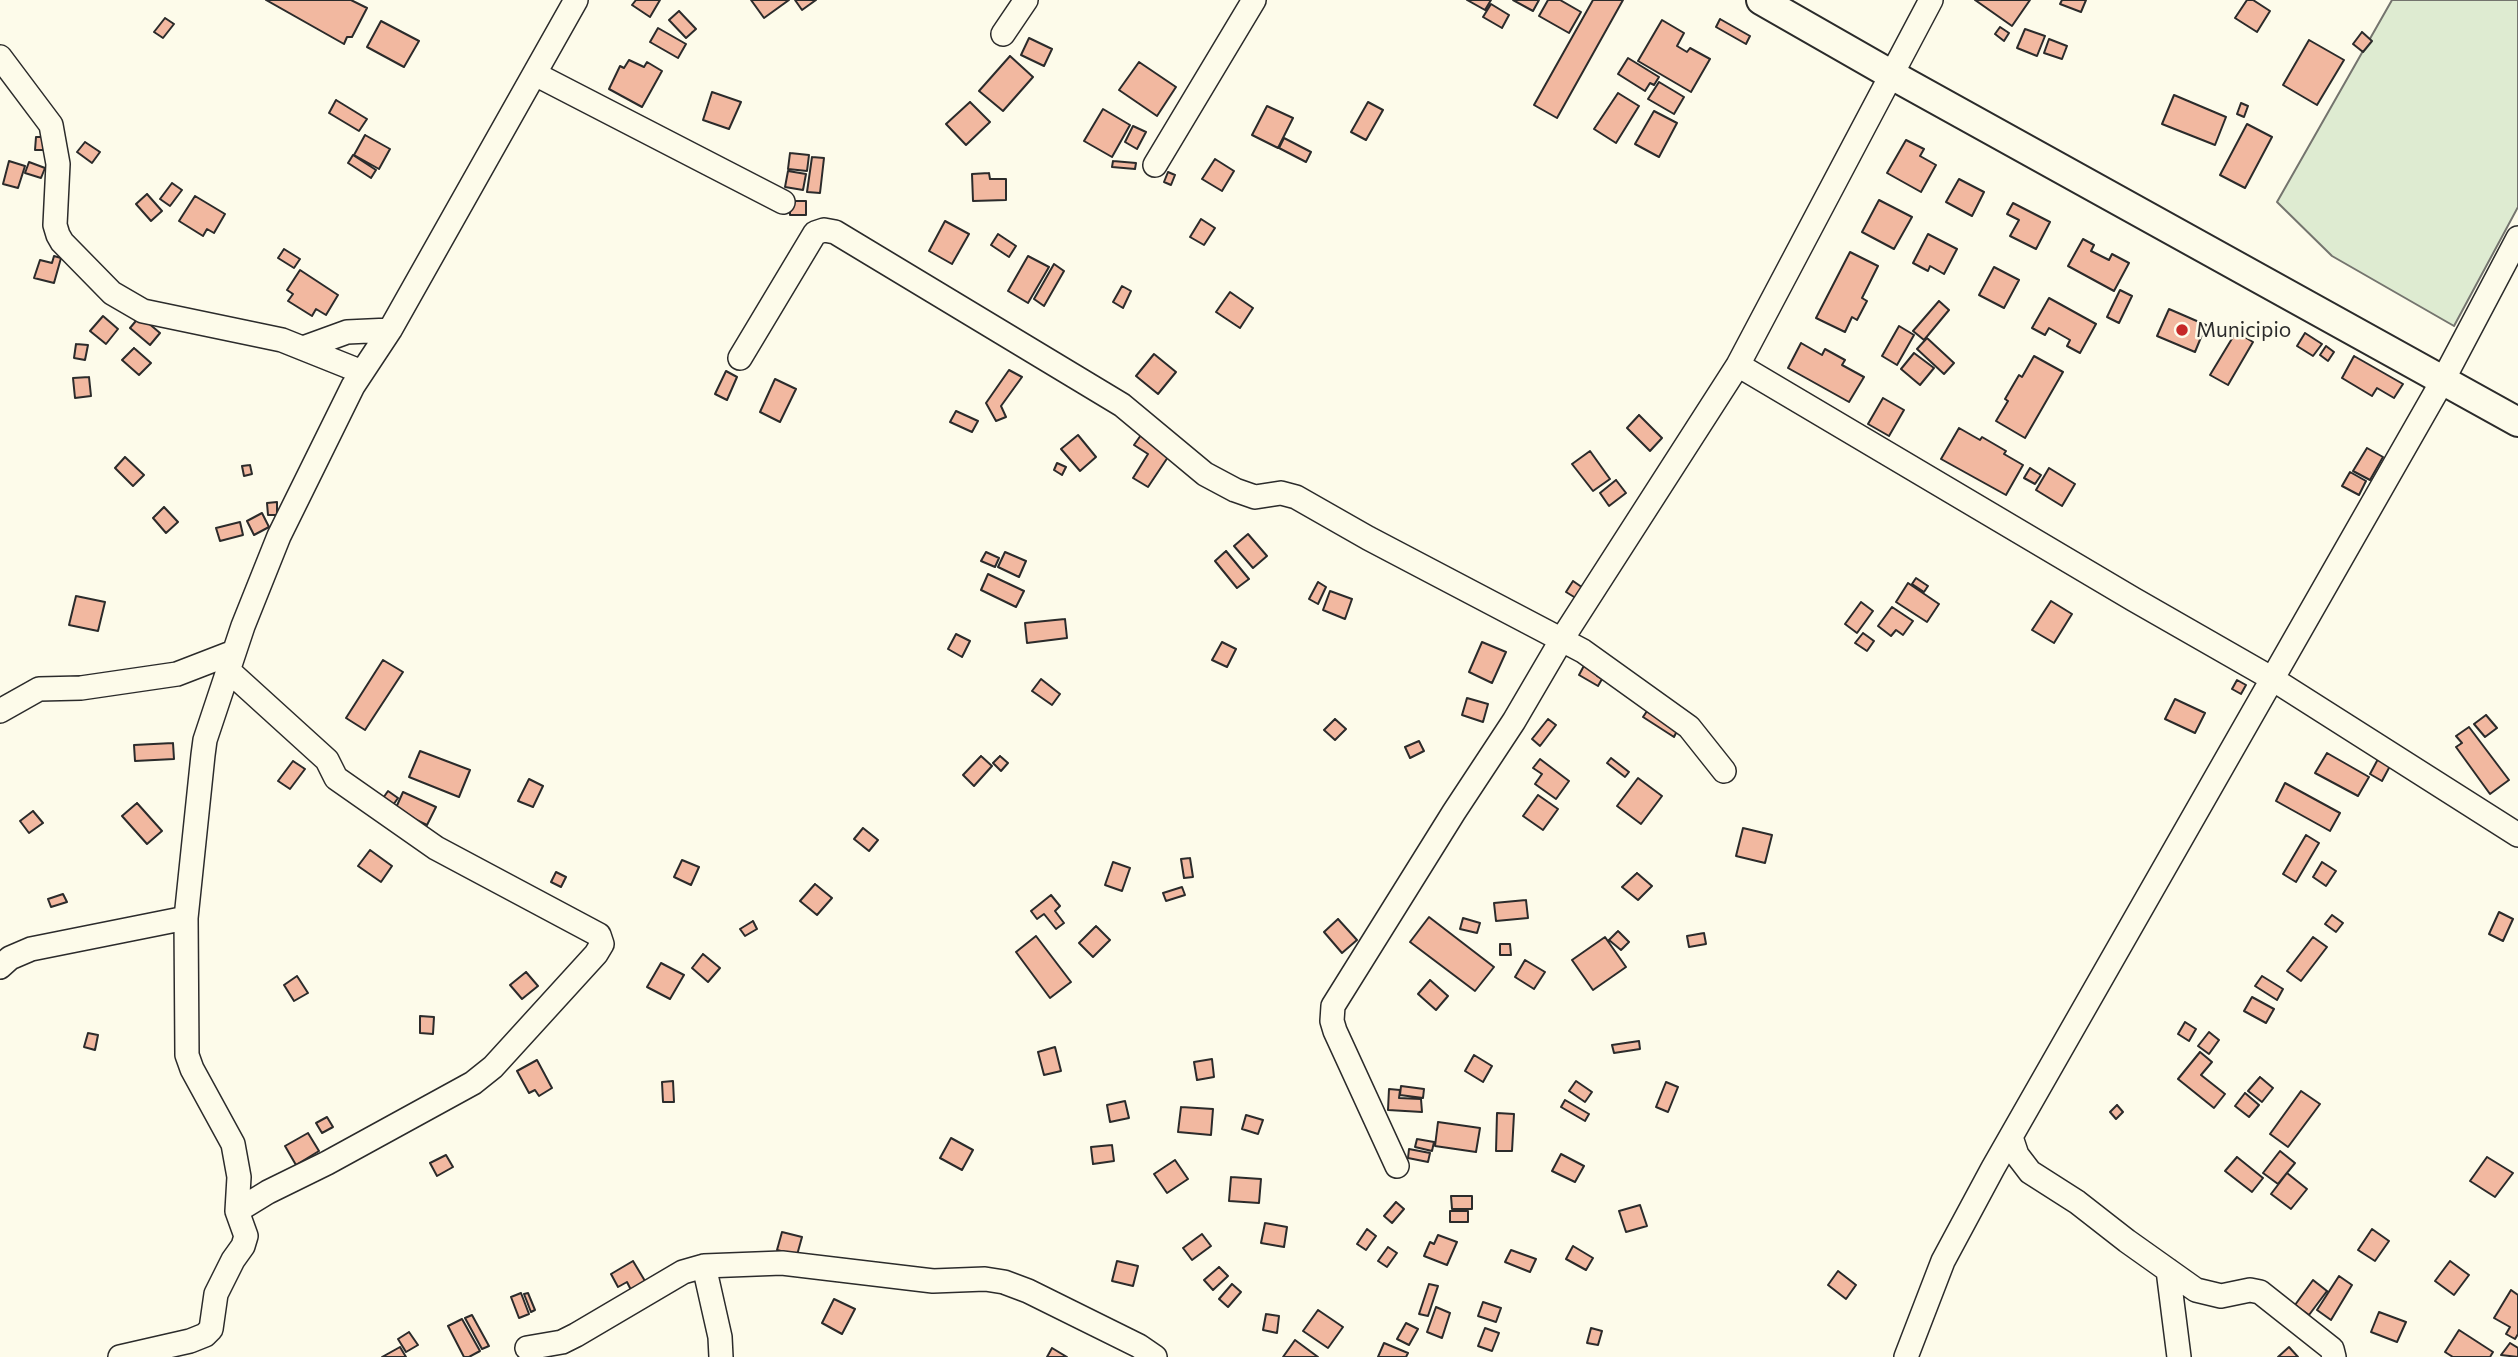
<!DOCTYPE html>
<style>
body{margin:0}
canvas{display:block;background:#fdfbea}
</style>
<canvas width="2518" height="1357"></canvas>
<script>
const ctx = document.querySelector('canvas').getContext('2d');
ctx.lineJoin = 'round';
function paint(path, color) {
  ctx.fillStyle = color;
  ctx.fill(path, 'evenodd');
}
function poly(rows) {
  const path = new Path2D();
  for (const r of rows) {
    path.moveTo(r[0], r[1]);
    for (let i = 2; i < r.length; i += 2) path.lineTo(r[i], r[i + 1]);
  }
  return path;
}
function trace(path, color, width, dash) {
  ctx.strokeStyle = color;
  ctx.lineWidth = width;
  ctx.lineCap = dash ? 'butt' : 'round';
  ctx.setLineDash(dash || []);
  ctx.stroke(path);
}
function label(font, color, halo, rows, align = 'center') {
  ctx.font = font + ' Commissioner,sans-serif';
  ctx.lineWidth = 5;
  ctx.setLineDash([]);
  ctx.textBaseline = 'middle';
  ctx.strokeStyle = halo;
  ctx.fillStyle = color;
  for (const [text, x, y, turn = 0] of rows) {
    ctx.save();
    ctx.translate(x, y);
    ctx.rotate((+turn || 0) * Math.PI / 180);
    ctx.textAlign = isNaN(turn) ? turn : align;
    if (halo) ctx.strokeText(text, 0, 0);
    ctx.fillText(text, 0, 0);
    ctx.restore();
  }
}
const green = poly([
 [2392,0,2518,0,2518,207,2454,326,2332,256,2277,202,2392,0]
]);
paint(green, '#deebd1');
trace(green, '#74746e', 2);
const building = poly([
 [266,0,351,0,367,8,352,37,347,37,344,44,266,0],
 [636,0,660,0,650,17,632,5,636,0],
 [751,0,789,0,764,18,751,0],
 [795,0,816,0,802,10,795,0],
 [1467,0,1491,0,1485,10,1467,0],
 [1513,0,1539,0,1533,11,1513,0],
 [1548,0,1560,0,1581,12,1569,33,1539,16,1548,0],
 [1593,0,1623,0,1557,118,1534,105,1593,0],
 [1975,0,2030,0,2012,26,1975,0],
 [2062,0,2086,0,2081,12,2060,4,2062,0],
 [2247,0,2253,0,2270,11,2257,32,2235,18,2247,0],
 [1491,4,1509,15,1502,28,1483,17,1491,4],
 [679,11,696,29,686,38,669,20,679,11],
 [165,18,174,24,163,38,154,32,165,18],
 [1720,19,1750,36,1746,44,1716,27,1720,19],
 [1662,20,1684,33,1677,46,1687,52,1690,48,1710,59,1691,92,1638,61,1662,20],
 [381,21,419,41,404,67,367,47,381,21],
 [2000,27,2009,33,2004,41,1995,34,2000,27],
 [658,28,686,44,678,58,650,42,658,28],
 [2025,29,2045,36,2037,56,2017,48,2025,29],
 [2362,32,2372,41,2363,52,2353,44,2362,32],
 [1029,38,1052,49,1044,66,1021,55,1029,38],
 [2049,39,2067,46,2062,59,2044,53,2049,39],
 [2309,40,2344,60,2317,105,2283,85,2309,40],
 [1010,56,1033,77,1003,111,979,91,1010,56],
 [1628,58,1659,77,1654,85,1650,83,1645,91,1618,74,1628,58],
 [629,60,644,67,647,62,662,71,642,107,609,89,620,66,624,68,629,60],
 [1139,62,1176,87,1157,116,1119,90,1139,62],
 [1659,82,1684,97,1674,114,1648,99,1659,82],
 [712,92,741,102,729,129,703,120,712,92],
 [1618,93,1639,106,1616,143,1594,129,1618,93],
 [2174,95,2226,117,2215,145,2162,124,2174,95],
 [336,100,367,119,359,131,329,113,336,100],
 [970,102,990,122,966,145,946,124,970,102],
 [1368,102,1383,110,1366,140,1351,132,1368,102],
 [2241,103,2248,106,2244,117,2237,114,2241,103],
 [1267,106,1293,118,1278,148,1252,135,1267,106],
 [1103,109,1130,125,1112,157,1084,141,1103,109],
 [1654,111,1677,123,1659,157,1635,144,1654,111],
 [2247,124,2272,137,2245,188,2220,175,2247,124],
 [1133,126,1146,132,1137,149,1125,142,1133,126],
 [365,135,390,149,379,169,354,155,365,135],
 [36,137,47,137,47,150,35,150,36,137],
 [1284,138,1311,152,1306,162,1279,148,1284,138],
 [1906,140,1924,149,1920,156,1936,165,1921,192,1887,173,1906,140],
 [85,142,100,152,92,163,77,152,85,142],
 [790,153,809,155,807,171,788,169,790,153],
 [353,155,376,170,371,178,348,163,353,155],
 [812,157,824,158,820,193,807,192,812,157],
 [1215,159,1234,171,1222,191,1202,179,1215,159],
 [9,161,25,166,18,188,3,184,9,161],
 [1113,161,1136,163,1135,169,1112,167,1113,161],
 [29,162,45,168,41,178,25,173,29,162],
 [788,171,806,174,803,190,785,187,788,171],
 [1168,172,1175,175,1171,185,1164,182,1168,172],
 [989,173,990,179,1006,179,1006,200,973,201,972,174,989,173],
 [1959,179,1984,192,1972,216,1946,202,1959,179],
 [172,183,182,190,170,206,160,199,172,183],
 [147,194,162,211,151,221,136,204,147,194],
 [195,196,225,214,214,233,207,229,203,236,179,221,195,196],
 [1879,200,1912,217,1894,249,1862,232,1879,200],
 [790,201,806,201,806,215,790,215,790,201],
 [2013,203,2050,222,2036,249,2010,236,2019,220,2007,214,2013,203],
 [1201,219,1215,228,1204,245,1190,237,1201,219],
 [945,221,969,234,952,264,929,251,945,221],
 [998,234,1016,246,1009,257,991,245,998,234],
 [1928,234,1957,249,1944,274,1930,266,1928,271,1913,263,1928,234],
 [2083,239,2094,245,2091,251,2109,260,2112,254,2129,263,2114,291,2068,266,2083,239],
 [284,249,300,259,294,268,278,258,284,249],
 [1850,252,1878,266,1862,298,1867,301,1857,320,1852,317,1845,332,1816,318,1850,252],
 [54,256,61,258,54,283,34,278,40,260,52,263,54,256],
 [1028,256,1049,267,1028,303,1008,291,1028,256],
 [1054,264,1064,271,1044,306,1034,299,1054,264],
 [1994,267,2019,280,2004,308,1979,295,1994,267],
 [300,270,338,295,326,315,316,309,312,316,288,301,293,294,287,290,300,270],
 [1122,286,1131,291,1123,308,1113,302,1122,286],
 [2120,290,2132,296,2119,323,2107,317,2120,290],
 [1230,292,1253,308,1240,328,1216,312,1230,292],
 [2049,298,2096,324,2080,353,2067,346,2070,340,2049,328,2045,335,2032,328,2049,298],
 [1939,301,1949,310,1924,340,1913,331,1939,301],
 [2169,309,2206,325,2195,352,2157,336,2169,309],
 [103,316,118,329,106,344,90,331,103,316],
 [140,316,160,333,150,345,130,328,140,316],
 [1899,326,1914,335,1897,365,1882,356,1899,326],
 [2236,332,2253,342,2228,385,2210,375,2236,332],
 [2305,333,2322,344,2313,356,2297,346,2305,333],
 [1927,338,1954,363,1944,374,1917,349,1927,338],
 [1801,343,1822,355,1825,349,1845,360,1842,365,1864,377,1849,402,1788,368,1801,343],
 [76,344,88,345,85,360,74,358,76,344],
 [2326,346,2334,352,2328,361,2320,355,2326,346],
 [134,348,151,363,139,375,122,360,134,348],
 [1914,353,1934,368,1920,385,1901,369,1914,353],
 [1154,354,1176,372,1158,394,1136,376,1154,354],
 [2034,356,2063,372,2025,438,1996,421,2008,401,2005,399,2019,375,2022,377,2034,356],
 [2354,356,2403,384,2394,398,2377,388,2372,396,2342,378,2354,356],
 [1009,370,1022,377,1001,406,1006,417,996,421,986,403,1009,370],
 [726,371,737,377,727,400,715,394,726,371],
 [89,377,91,396,75,398,73,378,89,377],
 [775,379,796,389,780,422,760,412,775,379],
 [1883,398,1904,410,1889,436,1868,424,1883,398],
 [956,411,978,421,972,432,950,422,956,411],
 [1639,415,1662,438,1650,451,1627,428,1639,415],
 [1959,428,1980,440,1982,437,2006,451,2004,454,2023,465,2006,495,1941,459,1959,428],
 [1078,435,1096,457,1080,471,1061,449,1078,435],
 [1141,435,1170,454,1148,487,1133,478,1148,454,1134,445,1141,435],
 [2367,448,2383,457,2370,480,2353,471,2367,448],
 [1590,451,1610,479,1593,491,1572,464,1590,451],
 [125,457,144,475,133,486,115,468,125,457],
 [1057,463,1066,467,1062,475,1054,470,1057,463],
 [250,465,252,474,244,476,242,466,250,465],
 [2030,468,2041,475,2035,484,2024,478,2030,468],
 [2049,468,2075,484,2062,506,2036,490,2049,468],
 [2350,472,2366,481,2359,495,2342,486,2350,472],
 [1616,480,1626,493,1609,506,1600,493,1616,480],
 [277,502,277,515,268,515,267,503,277,502],
 [164,507,178,522,166,533,153,518,164,507],
 [262,513,269,527,254,535,247,521,262,513],
 [240,522,243,535,220,541,216,528,240,522],
 [1248,534,1267,556,1253,568,1234,546,1248,534],
 [1226,551,1249,579,1237,588,1215,561,1226,551],
 [986,552,999,558,995,567,981,561,986,552],
 [1005,552,1026,561,1019,577,998,567,1005,552],
 [988,574,1024,591,1016,607,981,590,988,574],
 [1916,578,1928,586,1924,592,1912,584,1916,578],
 [1573,581,1586,590,1579,600,1566,592,1573,581],
 [1318,582,1326,587,1318,604,1309,599,1318,582],
 [1908,583,1939,604,1927,622,1896,602,1908,583],
 [1330,591,1352,599,1345,619,1323,610,1330,591],
 [76,596,105,602,98,631,69,625,76,596],
 [2051,601,2072,614,2054,643,2032,630,2051,601],
 [1861,602,1873,611,1857,633,1845,624,1861,602],
 [1892,607,1913,621,1903,635,1896,630,1891,636,1878,626,1892,607],
 [1065,619,1067,638,1027,643,1025,623,1065,619],
 [1863,633,1874,641,1867,651,1855,643,1863,633],
 [956,634,970,641,962,657,948,649,956,634],
 [1222,642,1236,649,1227,667,1212,660,1222,642],
 [1482,642,1506,652,1492,683,1469,672,1482,642],
 [383,660,403,672,365,730,346,718,383,660],
 [1587,660,1600,670,1597,676,1602,679,1598,686,1579,675,1587,660],
 [1041,679,1060,694,1052,705,1032,691,1041,679],
 [2237,680,2246,685,2241,694,2232,689,2237,680],
 [1467,698,1488,704,1483,722,1462,715,1467,698],
 [2175,699,2205,713,2195,733,2165,719,2175,699],
 [1647,711,1677,731,1674,737,1643,717,1647,711],
 [2486,715,2497,728,2485,737,2474,724,2486,715],
 [1335,719,1346,729,1335,740,1324,730,1335,719],
 [1548,719,1556,725,1540,746,1532,739,1548,719],
 [2469,727,2509,780,2490,794,2456,747,2462,743,2456,736,2469,727],
 [1419,741,1424,751,1410,758,1405,747,1419,741],
 [173,743,174,759,135,761,134,745,173,743],
 [420,751,470,770,459,797,409,777,420,751],
 [2327,753,2369,777,2358,796,2315,773,2327,753],
 [981,756,992,766,974,786,963,775,981,756],
 [1000,756,1008,763,1001,771,993,763,1000,756],
 [1611,758,1629,772,1625,777,1607,763,1611,758],
 [1540,759,1569,781,1556,799,1535,784,1542,774,1533,768,1540,759],
 [2378,759,2390,766,2382,781,2370,774,2378,759],
 [293,761,305,769,290,789,278,781,293,761],
 [1638,778,1662,796,1641,824,1617,806,1638,778],
 [529,779,543,786,533,807,518,801,529,779],
 [2285,783,2340,813,2330,831,2276,801,2285,783],
 [388,791,398,798,391,808,381,801,388,791],
 [403,792,436,807,427,825,395,810,403,792],
 [1538,795,1558,809,1543,830,1523,816,1538,795],
 [137,803,162,831,147,844,122,816,137,803],
 [33,811,43,823,29,833,20,821,33,811],
 [863,828,878,840,869,851,854,839,863,828],
 [1743,828,1772,835,1765,863,1736,856,1743,828],
 [2306,835,2319,843,2296,882,2283,874,2306,835],
 [370,850,392,866,381,882,358,866,370,850],
 [1190,858,1193,877,1184,878,1181,859,1190,858],
 [682,860,699,867,691,885,674,877,682,860],
 [1113,862,1130,868,1122,891,1105,885,1113,862],
 [2322,862,2336,871,2326,886,2313,877,2322,862],
 [556,872,566,877,561,887,551,882,556,872],
 [1637,873,1652,886,1638,900,1622,887,1637,873],
 [815,884,832,898,817,915,800,901,815,884],
 [1182,887,1185,895,1166,901,1163,893,1182,887],
 [63,894,67,902,51,907,48,899,63,894],
 [1051,895,1060,906,1055,911,1064,923,1056,929,1044,914,1037,919,1031,911,1051,895],
 [1526,900,1528,918,1496,921,1494,903,1526,900],
 [2499,912,2513,919,2503,941,2489,934,2499,912],
 [2332,915,2343,923,2336,932,2325,924,2332,915],
 [1429,917,1494,967,1475,991,1410,942,1429,917],
 [1463,918,1480,923,1477,933,1460,929,1463,918],
 [1338,919,1357,940,1342,953,1324,932,1338,919],
 [753,921,757,929,745,936,740,929,753,921],
 [1096,926,1110,940,1093,957,1079,943,1096,926],
 [1618,931,1629,942,1621,950,1609,940,1618,931],
 [1704,933,1706,944,1689,947,1687,936,1704,933],
 [1036,936,1071,982,1050,998,1016,952,1036,936],
 [1605,937,1626,967,1593,990,1572,960,1605,937],
 [2313,937,2327,947,2301,981,2287,971,2313,937],
 [1500,944,1510,944,1511,955,1500,955,1500,944],
 [703,954,720,968,708,982,692,968,703,954],
 [1525,960,1545,972,1534,989,1515,977,1525,960],
 [661,963,684,975,670,999,647,987,661,963],
 [526,972,538,986,522,999,510,985,526,972],
 [297,976,308,993,294,1001,284,985,297,976],
 [2262,976,2283,989,2277,1000,2255,986,2262,976],
 [1430,980,1448,996,1436,1010,1418,994,1430,980],
 [2252,997,2274,1009,2266,1023,2244,1011,2252,997],
 [420,1016,434,1017,433,1034,420,1033,420,1016],
 [2185,1022,2196,1029,2189,1041,2178,1034,2185,1022],
 [2209,1032,2219,1040,2209,1054,2198,1046,2209,1032],
 [88,1033,98,1035,95,1050,84,1047,88,1033],
 [1639,1041,1640,1049,1614,1053,1612,1045,1639,1041],
 [1055,1047,1061,1071,1044,1075,1038,1052,1055,1047],
 [2200,1052,2212,1062,2201,1075,2225,1094,2214,1108,2178,1079,2200,1052],
 [1474,1055,1492,1066,1483,1082,1465,1071,1474,1055],
 [1212,1059,1214,1077,1197,1080,1194,1062,1212,1059],
 [537,1060,552,1088,539,1096,535,1090,529,1093,517,1071,537,1060],
 [2260,1077,2273,1088,2262,1102,2248,1091,2260,1077],
 [673,1081,674,1102,663,1102,662,1082,673,1081],
 [1576,1081,1592,1092,1585,1102,1569,1091,1576,1081],
 [1666,1082,1678,1087,1668,1112,1656,1107,1666,1082],
 [1401,1086,1424,1089,1423,1098,1400,1095,1401,1086],
 [1389,1089,1400,1090,1399,1098,1421,1099,1422,1112,1388,1110,1389,1089],
 [2301,1091,2320,1104,2288,1147,2270,1134,2301,1091],
 [2245,1093,2259,1105,2249,1117,2235,1106,2245,1093],
 [1565,1100,1589,1114,1585,1121,1561,1107,1565,1100],
 [1125,1101,1129,1118,1110,1122,1107,1105,1125,1101],
 [2117,1105,2123,1112,2116,1119,2110,1112,2117,1105],
 [1181,1107,1213,1109,1211,1135,1178,1132,1181,1107],
 [1497,1113,1514,1114,1512,1151,1496,1151,1497,1113],
 [1246,1115,1263,1120,1258,1134,1242,1129,1246,1115],
 [327,1117,333,1127,322,1133,316,1123,327,1117],
 [1438,1122,1480,1128,1476,1152,1435,1146,1438,1122],
 [308,1133,319,1151,296,1165,285,1146,308,1133],
 [951,1138,973,1150,962,1170,940,1158,951,1138],
 [1417,1139,1434,1142,1432,1151,1415,1147,1417,1139],
 [1112,1145,1114,1161,1093,1164,1091,1147,1112,1145],
 [1409,1149,1430,1153,1428,1162,1408,1158,1409,1149],
 [2280,1151,2295,1163,2278,1184,2263,1173,2280,1151],
 [1561,1154,1584,1166,1575,1182,1552,1171,1561,1154],
 [446,1155,453,1167,437,1176,430,1163,446,1155],
 [2237,1157,2263,1178,2252,1192,2225,1171,2237,1157],
 [2487,1157,2513,1173,2495,1197,2470,1181,2487,1157],
 [1175,1160,1188,1179,1167,1193,1154,1174,1175,1160],
 [2287,1173,2307,1189,2291,1209,2271,1194,2287,1173],
 [1231,1177,1261,1179,1259,1203,1229,1201,1231,1177],
 [1451,1196,1472,1196,1472,1209,1452,1209,1451,1196],
 [1396,1202,1404,1209,1392,1223,1384,1216,1396,1202],
 [1640,1205,1647,1226,1626,1232,1619,1211,1640,1205],
 [1450,1211,1468,1211,1468,1222,1450,1222,1450,1211],
 [1265,1223,1287,1227,1284,1247,1261,1243,1265,1223],
 [1367,1229,1376,1236,1366,1250,1357,1244,1367,1229],
 [2372,1229,2389,1241,2375,1261,2358,1250,2372,1229],
 [782,1232,802,1237,797,1255,777,1250,782,1232],
 [1202,1234,1211,1246,1192,1260,1183,1248,1202,1234],
 [1438,1235,1457,1242,1447,1265,1424,1256,1430,1242,1434,1244,1438,1235],
 [1573,1246,1593,1258,1586,1270,1566,1259,1573,1246],
 [1388,1247,1397,1253,1387,1267,1378,1261,1388,1247],
 [1511,1250,1536,1259,1530,1272,1505,1262,1511,1250],
 [633,1261,645,1281,631,1290,627,1282,618,1287,611,1274,633,1261],
 [1117,1261,1138,1266,1133,1286,1112,1281,1117,1261],
 [2450,1261,2469,1275,2454,1295,2435,1281,2450,1261],
 [1219,1267,1228,1276,1213,1290,1204,1280,1219,1267],
 [1838,1271,1856,1285,1846,1299,1828,1285,1838,1271],
 [2339,1276,2352,1285,2331,1320,2317,1310,2339,1276],
 [2313,1280,2327,1291,2309,1315,2295,1305,2313,1280],
 [1232,1284,1241,1292,1228,1307,1219,1299,1232,1284],
 [1429,1284,1438,1286,1428,1316,1419,1314,1429,1284],
 [2511,1290,2518,1295,2518,1334,2515,1339,2506,1334,2510,1327,2494,1318,2511,1290],
 [521,1293,529,1314,519,1318,511,1297,521,1293],
 [528,1293,535,1310,531,1312,524,1294,528,1293],
 [834,1299,855,1309,842,1334,822,1323,834,1299],
 [1483,1302,1501,1308,1496,1322,1478,1316,1483,1302],
 [1436,1307,1450,1313,1442,1338,1427,1332,1436,1307],
 [1318,1310,1343,1327,1328,1348,1303,1331,1318,1310],
 [2379,1312,2406,1322,2397,1342,2371,1332,2379,1312],
 [1266,1314,1279,1316,1277,1333,1263,1330,1266,1314],
 [472,1315,489,1346,482,1349,465,1318,472,1315],
 [462,1319,480,1351,469,1357,464,1357,448,1326,462,1319],
 [1406,1323,1418,1329,1409,1345,1397,1339,1406,1323],
 [1485,1328,1499,1333,1492,1351,1478,1346,1485,1328],
 [1591,1328,1602,1331,1598,1345,1587,1343,1591,1328],
 [2459,1330,2493,1352,2490,1357,2453,1357,2445,1352,2459,1330],
 [409,1332,418,1345,406,1352,398,1339,409,1332],
 [1295,1340,1318,1357,1283,1357,1295,1340],
 [1384,1343,1408,1353,1406,1357,1378,1357,1384,1343],
 [2510,1343,2518,1348,2518,1357,2501,1355,2510,1343],
 [400,1347,406,1357,382,1357,400,1347],
 [2289,1347,2298,1357,2278,1357,2289,1347],
 [1052,1348,1067,1357,1047,1357,1052,1348]
]);
paint(building, '#f2b8a0');
trace(building, '#2b2b2b', 2);
const minor = poly([
 [1003,34,1026,0],
 [0,57,51,125,58,164,55,225,58,235,62,242,112,293,143,311,282,340,362,372],
 [535,74,783,202],
 [1155,165,1254,0],
 [303,348,347,332,390,330],
 [740,358,815,233,824,230,835,232,1122,405,1205,474,1235,490,1255,497,1281,493,1296,497,1368,538,1583,651,1689,727,1724,771],
 [1738,365,2133,599,2271,678,2518,835],
 [229,671,327,760,336,778,436,848,599,935,602,944,596,954,493,1067,473,1083,327,1163,268,1192,237,1211],
 [0,711,39,689,81,688,177,674,234,652],
 [0,967,10,958,31,949,186,918],
 [2011,1137,2017,1155,2030,1172,2077,1202,2127,1241,2196,1290,2221,1296,2250,1290,2260,1292,2332,1349,2334,1357],
 [1397,1166,1335,1031,1332,1021,1333,1006,1454,812,1514,721,1562,639,1738,365,1931,0],
 [704,1266,720,1337,721,1357],
 [2168,1270,2179,1357],
 [527,1348,562,1342,576,1335,683,1272,704,1266,782,1263,933,1281,985,1279,1004,1282,1028,1291,1139,1346,1155,1357],
 [120,1357,190,1341,205,1335,211,1329,216,1294,233,1260,243,1246,246,1236,237,1211,239,1177,233,1144,192,1069,187,1055,186,918,203,755,205,740,243,626,279,536,353,386,390,330,576,0],
 [1906,1357,1943,1261,1993,1168,2443,380,2518,238]
]);
const major = poly([
 [1761,0,1892,75,2518,422]
]);
trace(minor, '#2b2b2b', 26);
trace(major, '#2b2b2b', 32);
trace(minor, '#fdfbea', 23);
trace(major, '#fdfbea', 28);
for (const [x, y, r, color] of [
 [2182,330,7,"#c62828"]
]) {
  const dot = new Path2D();
  dot.arc(x, y, r, 0, 2 * Math.PI);
  ctx.fillStyle = color;
  ctx.fill(dot);
  trace(dot, '#fdfbea', 2.5);
}
label('21px', '#2b2b2b', '#fdfbea', [
 ["Municipio",2196,330]
], 'left');
</script>
